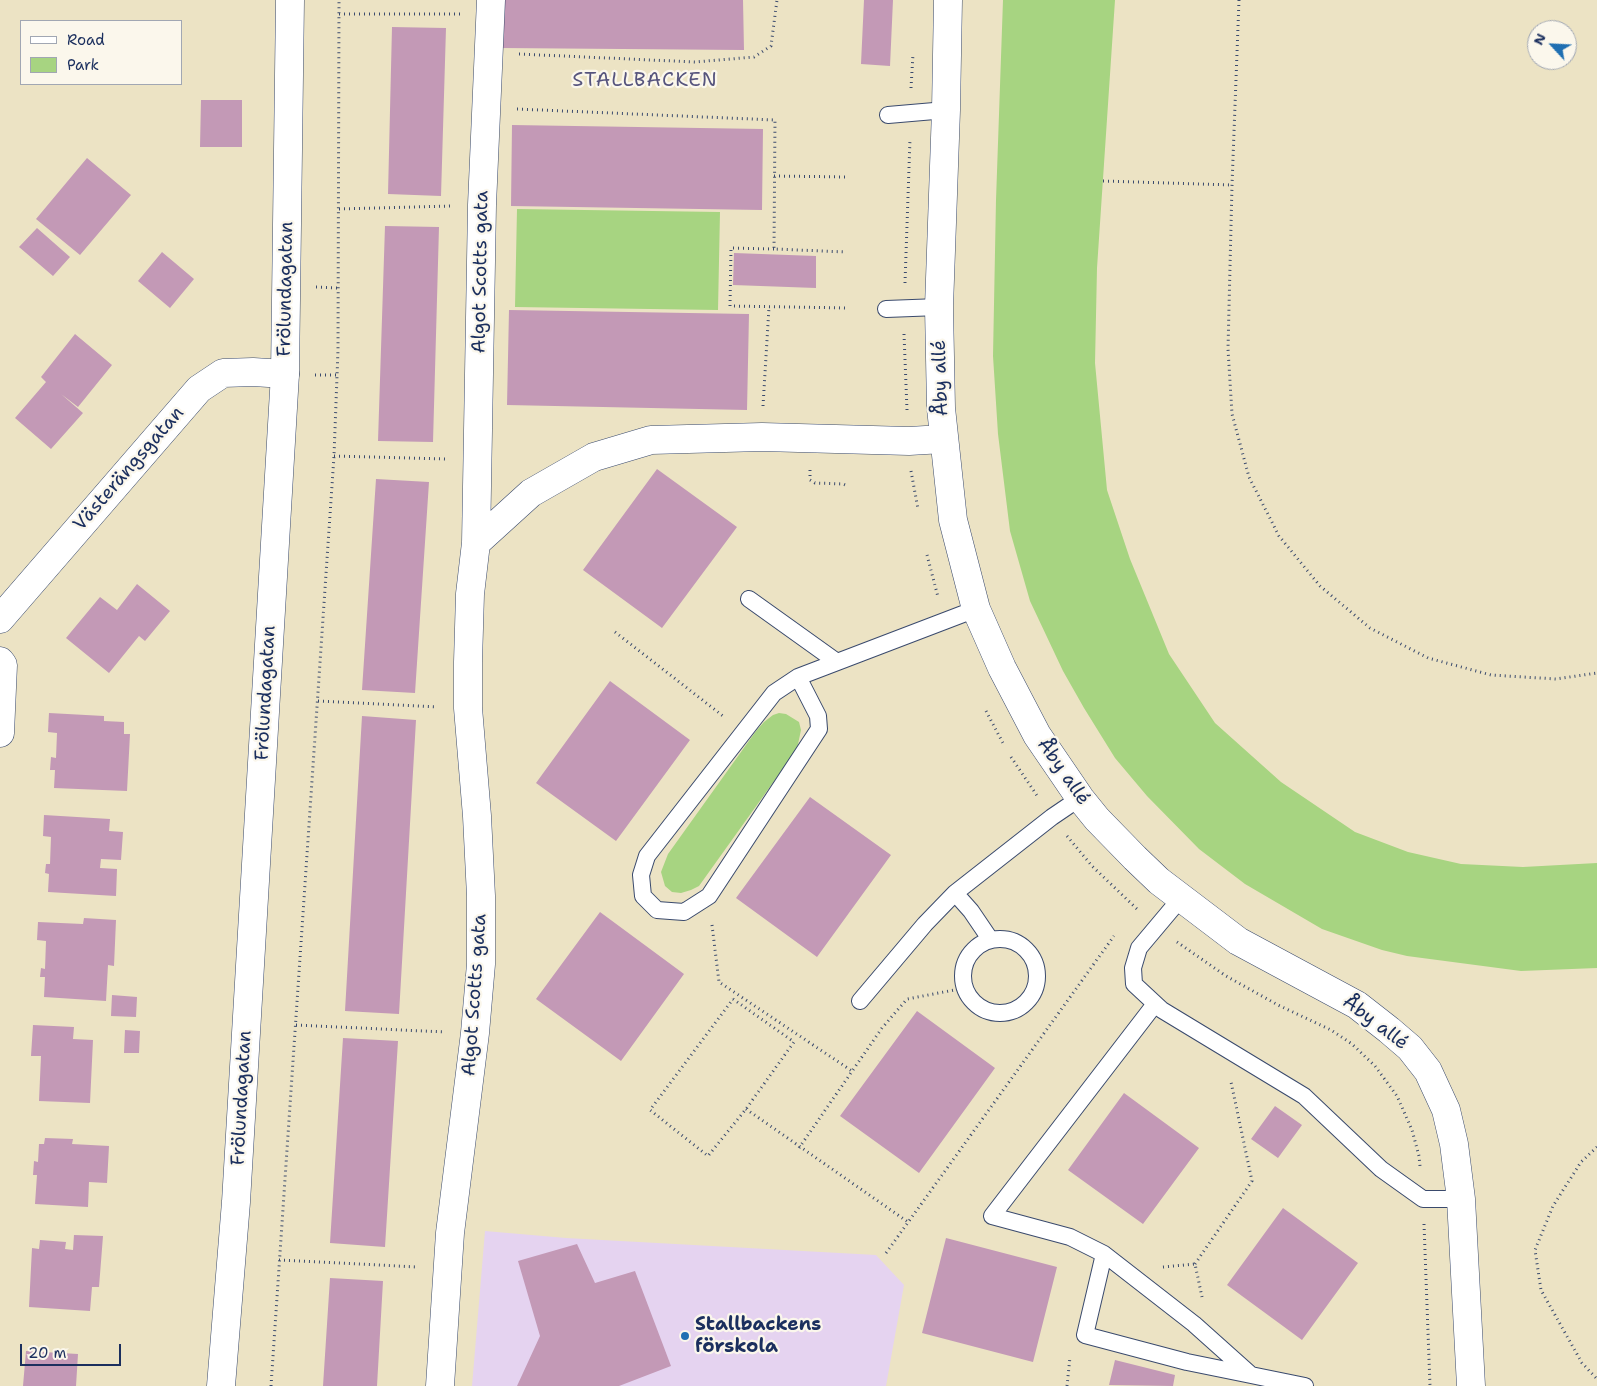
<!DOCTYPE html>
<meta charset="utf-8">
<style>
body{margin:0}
#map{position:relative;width:1597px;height:1386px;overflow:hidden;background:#ece3c4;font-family:"Shantell Sans",sans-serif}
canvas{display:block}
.legend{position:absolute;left:20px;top:20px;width:162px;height:65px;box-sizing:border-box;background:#fbf7ec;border:1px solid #a1a7b3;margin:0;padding:6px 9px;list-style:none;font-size:15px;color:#1b2f5e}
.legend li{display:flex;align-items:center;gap:10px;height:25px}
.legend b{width:25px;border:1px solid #a1a7b3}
.north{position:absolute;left:1527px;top:20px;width:50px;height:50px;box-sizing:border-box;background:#fbf7ec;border:1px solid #a1a7b3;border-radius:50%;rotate:295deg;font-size:14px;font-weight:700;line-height:20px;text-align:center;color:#1b2f5e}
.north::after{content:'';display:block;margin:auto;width:18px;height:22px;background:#1f6fb2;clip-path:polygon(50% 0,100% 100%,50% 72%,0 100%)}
.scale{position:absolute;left:20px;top:1344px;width:101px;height:22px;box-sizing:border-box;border:2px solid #1b2f5e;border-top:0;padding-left:6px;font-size:15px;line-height:18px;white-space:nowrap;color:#1b2f5e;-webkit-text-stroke:4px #fbf7ec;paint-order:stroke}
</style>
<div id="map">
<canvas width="1597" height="1386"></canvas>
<ul class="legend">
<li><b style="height:6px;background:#fff"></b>Road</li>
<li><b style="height:14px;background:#a7d481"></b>Park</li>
</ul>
<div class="north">N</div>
<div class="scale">20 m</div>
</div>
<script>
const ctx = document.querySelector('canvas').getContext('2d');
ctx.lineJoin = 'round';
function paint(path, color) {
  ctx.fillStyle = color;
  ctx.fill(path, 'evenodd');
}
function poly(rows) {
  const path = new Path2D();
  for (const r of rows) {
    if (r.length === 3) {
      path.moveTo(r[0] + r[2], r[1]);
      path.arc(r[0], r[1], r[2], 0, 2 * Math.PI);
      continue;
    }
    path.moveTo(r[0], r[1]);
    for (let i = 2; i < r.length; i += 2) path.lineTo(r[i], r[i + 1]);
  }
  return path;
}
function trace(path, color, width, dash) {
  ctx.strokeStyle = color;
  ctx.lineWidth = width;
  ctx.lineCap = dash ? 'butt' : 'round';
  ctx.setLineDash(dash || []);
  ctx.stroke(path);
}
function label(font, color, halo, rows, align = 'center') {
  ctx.font = font + ' "Shantell Sans",sans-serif';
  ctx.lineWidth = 4.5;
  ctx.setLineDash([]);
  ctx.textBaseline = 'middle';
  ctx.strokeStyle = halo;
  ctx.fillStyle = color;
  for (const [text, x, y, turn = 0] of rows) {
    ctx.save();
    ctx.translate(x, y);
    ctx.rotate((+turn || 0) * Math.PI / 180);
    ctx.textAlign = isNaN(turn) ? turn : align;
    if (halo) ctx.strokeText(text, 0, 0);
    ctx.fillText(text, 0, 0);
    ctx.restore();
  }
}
paint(poly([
 [485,1231,566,1238,876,1255,904,1285,886,1386,472,1386]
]), '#e5d3f0');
paint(poly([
 [1003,0,1115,0,1097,268,1095,363,1107,490,1130,559,1169,654,1215,723,1281,782,1355,832,1408,852,1461,864,1523,867,1597,863,1597,968,1521,971,1407,956,1382,950,1322,929,1245,884,1199,849,1147,796,1115,758,1084,708,1063,671,1030,601,1010,531,998,434,993,356,996,200],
 [517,209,720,212,718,310,515,307],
 [779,713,786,714,799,722,801,730,797,749,699,886,691,890,681,893,672,892,665,886,661,872,668,854,756,731,764,722,773,715]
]), '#a7d481');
paint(poly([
 [502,0,743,0,744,50,501,48],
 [864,0,893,0,890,66,861,64],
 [392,27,446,28,441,196,388,194],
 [201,100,242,100,242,147,200,147],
 [512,125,763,129,762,210,511,206],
 [87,158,131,195,80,255,36,219],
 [385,226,439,227,433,442,378,441],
 [37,228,70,257,53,276,19,247],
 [162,252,194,279,170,308,138,281],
 [734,253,816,256,816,288,733,285],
 [509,310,749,314,747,410,507,405],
 [75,334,112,365,78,407,61,394,83,413,51,449,15,418,46,382,41,377],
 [657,469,737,527,662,628,583,570],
 [376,479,429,482,415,693,362,690],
 [137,584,170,611,145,641,139,636,109,673,66,638,100,597,117,610],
 [610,681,690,740,616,841,536,783],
 [49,713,104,716,104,721,124,722,124,734,130,734,127,791,54,788,55,770,50,770,51,757,56,758,57,733,48,732],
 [362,716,416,720,399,1014,345,1011],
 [810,797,891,855,817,957,736,898],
 [44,815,110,819,109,831,123,832,121,860,101,859,100,868,117,869,116,896,48,892,49,874,45,873,46,864,50,864,51,837,43,836],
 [600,912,684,974,621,1061,536,999],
 [84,918,116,920,114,966,108,965,106,1001,44,997,45,977,40,977,41,968,45,969,46,941,37,940,38,922,83,924],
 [112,995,137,997,136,1017,111,1016],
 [917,1011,995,1068,919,1173,840,1116],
 [33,1025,74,1027,73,1039,93,1040,90,1103,39,1101,41,1056,31,1056],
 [125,1030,140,1031,139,1053,124,1053],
 [343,1038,398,1041,385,1247,330,1243],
 [1124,1093,1199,1148,1143,1224,1068,1170],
 [1275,1106,1302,1125,1278,1158,1251,1139],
 [45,1138,73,1139,72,1144,109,1146,107,1183,89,1182,88,1207,35,1204,37,1175,33,1175,34,1161,38,1162,39,1144,44,1144],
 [1283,1208,1358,1263,1302,1340,1227,1285],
 [74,1235,103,1236,99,1287,92,1287,90,1311,29,1307,32,1248,39,1249,40,1240,66,1242,65,1249,73,1250],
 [946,1238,1057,1267,1033,1362,922,1333],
 [577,1244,595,1283,635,1271,671,1366,619,1386,517,1386,540,1336,518,1261],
 [330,1278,383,1281,377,1386,323,1386],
 [26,1351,78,1354,76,1386,23,1386],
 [1115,1360,1175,1375,1173,1386,1109,1385]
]), '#c399b6');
const service = poly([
 [888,115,946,110],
 [886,309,939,307],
 [749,599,837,662],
 [798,677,818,716,819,729,709,896,684,912,657,910,643,896,641,875,647,856,774,693,798,677,976,609],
 [1181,898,1139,948,1133,968,1134,984,1162,1010,1304,1096,1381,1169,1423,1199,1461,1199],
 [1000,976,37],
 [990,939,971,911,955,893,1052,817,1080,798],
 [860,1001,925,924,955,893],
 [1155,1004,992,1216,1070,1237,1104,1254,1194,1324,1251,1375,1305,1386],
 [1104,1254,1085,1335,1187,1362,1251,1375]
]);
const minor = poly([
 [948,0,946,110,939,307,941,408,953,520,976,609,1002,668,1037,735,1080,798,1097,819,1135,858,1159,881,1238,941,1357,1005,1389,1030,1410,1048,1428,1071,1446,1110,1454,1144,1461,1199,1471,1386],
 [476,543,531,493,594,457,651,440,762,437,909,441,943,439],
 [0,619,199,389,223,373,253,372,285,374],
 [0,661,3,665,0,733],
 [440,1386,450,1233,475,1033,481,964,481,896,477,816,468,708,468,662,470,594,476,543,482,205,491,0]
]);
const tertiary = poly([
 [221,1386,236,1202,285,374,290,0]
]);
trace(service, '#3a4a6d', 18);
trace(minor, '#3a4a6d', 29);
trace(tertiary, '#3a4a6d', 29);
trace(poly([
 [1239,0,1232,185,1228,349,1232,414,1249,477,1279,536,1320,586,1370,628,1428,658,1491,675,1556,679,1597,673],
 [339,14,460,14],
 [519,54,695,62,754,57,771,46,777,0],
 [911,88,913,54],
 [517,109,775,120,774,249,846,252],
 [774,176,848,177],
 [1103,181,1232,185],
 [339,209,451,206],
 [774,249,731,248,730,306,847,308],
 [905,283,910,139],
 [316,287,338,288],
 [904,334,907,410],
 [315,375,337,375],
 [763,406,769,307],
 [334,456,446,459],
 [810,470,810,480,815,483,843,484,848,486],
 [911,471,918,509],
 [927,555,938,597],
 [615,632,723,716],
 [318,701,437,707],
 [986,711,1004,745],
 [1011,757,1038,797],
 [1067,836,1092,866,1137,909],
 [712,925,719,982,852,1071],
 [1177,942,1226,976,1278,1005,1331,1030,1352,1044,1375,1066,1397,1096,1412,1130,1419,1156,1420,1166],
 [733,999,794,1042,746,1109,708,1156,650,1110,733,999],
 [296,1025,445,1032],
 [746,1109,908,1222],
 [1597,1147,1581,1162,1553,1206,1535,1250,1541,1290,1582,1363,1597,1379],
 [799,1148,882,1028,907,999,965,988],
 [1424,1224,1430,1386],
 [886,1253,1114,936],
 [279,1260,417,1267],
 [1195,1264,1252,1181,1231,1082],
 [1163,1267,1195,1264,1202,1297],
 [271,1386,334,456,338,350,339,0],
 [1067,1386,1070,1357]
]), '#3a4a6d', 3, [1, 4]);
trace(service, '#fff', 16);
trace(minor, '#fff', 28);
trace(tertiary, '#fff', 28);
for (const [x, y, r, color] of [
 [685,1336,5,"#1f6fb2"]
]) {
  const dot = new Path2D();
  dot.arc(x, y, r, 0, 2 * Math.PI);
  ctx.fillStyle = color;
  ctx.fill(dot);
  trace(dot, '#fbf7ec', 2);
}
label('19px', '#1b2f5e', '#fbf7ec', [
 ["Algot Scotts gata",481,272,-89],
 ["Frölundagatan",286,289,-89],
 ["Åby allé",941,378,-92],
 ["Västerängsgatan",129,469,-49],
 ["Frölundagatan",266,693,-87],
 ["Åby allé",1063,772,55],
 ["Algot Scotts gata",475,995,-86],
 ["Åby allé",1375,1023,37],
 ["Frölundagatan",242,1098,-87]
]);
label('bold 19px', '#1b2f5e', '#fbf7ec', [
 ["Stallbackens",695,1325],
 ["förskola",695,1347]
], 'left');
ctx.letterSpacing = '1px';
label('20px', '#56547d', '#fbf7ec', [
 ["STALLBACKEN",645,81]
]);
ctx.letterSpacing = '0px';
</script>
